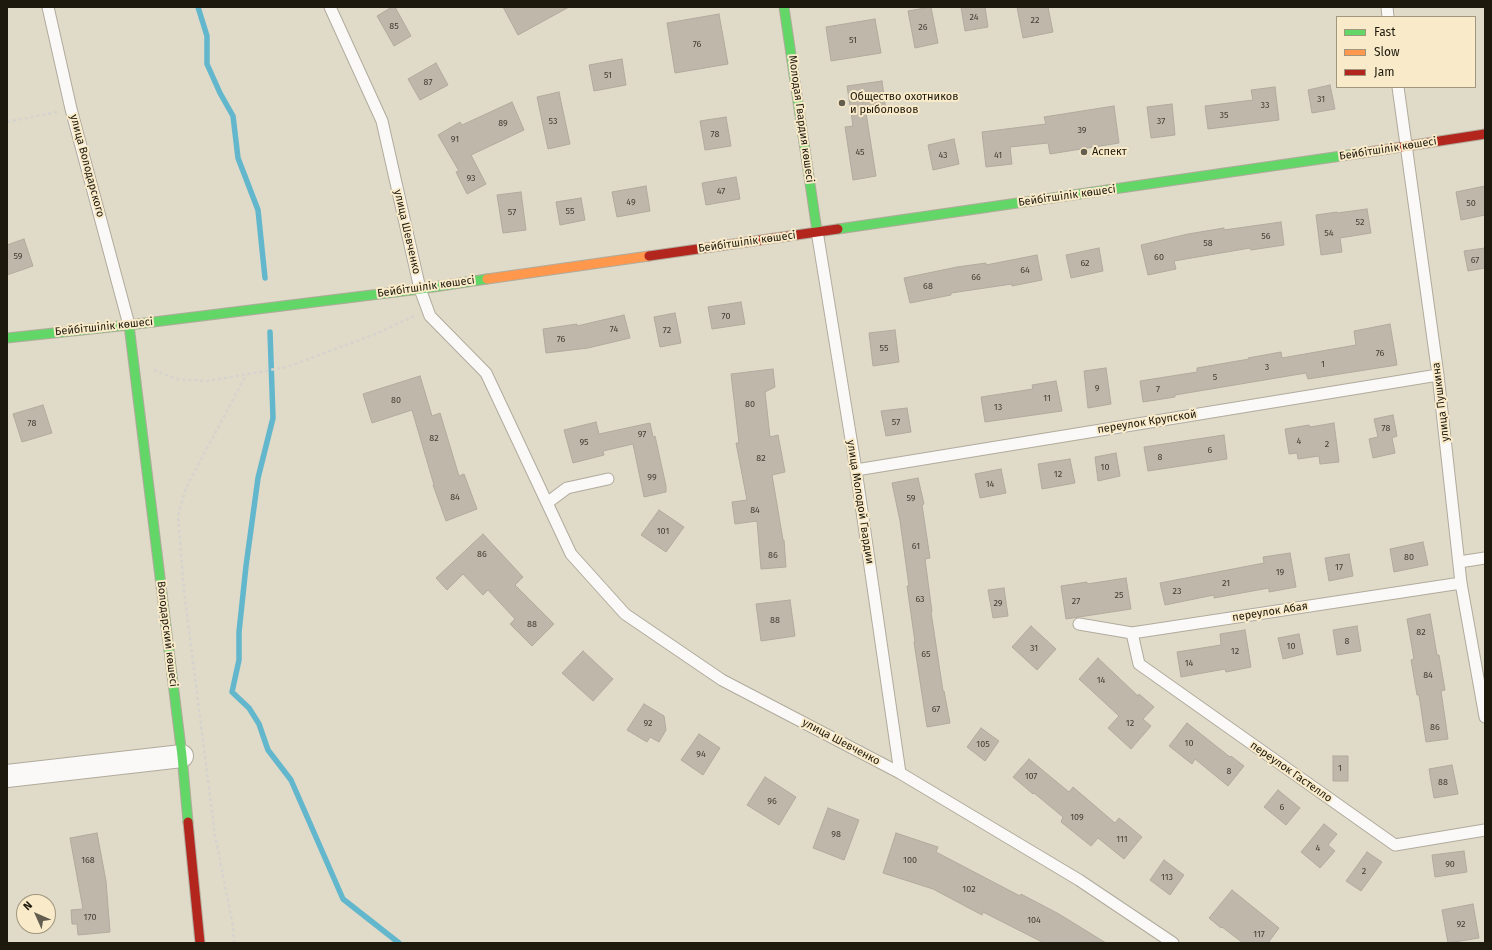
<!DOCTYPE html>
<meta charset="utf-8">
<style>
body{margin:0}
#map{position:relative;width:1492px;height:950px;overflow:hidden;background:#e0dac8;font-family:"Fira Sans",sans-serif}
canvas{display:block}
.frame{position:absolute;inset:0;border:8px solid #1e190d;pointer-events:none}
.legend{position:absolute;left:1336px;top:16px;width:140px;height:72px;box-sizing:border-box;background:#f9ebca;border:1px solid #a1977e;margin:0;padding:5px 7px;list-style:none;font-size:12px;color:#1e190d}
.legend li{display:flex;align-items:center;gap:8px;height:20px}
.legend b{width:20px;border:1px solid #a1977e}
.north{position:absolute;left:16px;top:894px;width:40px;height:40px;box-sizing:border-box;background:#f9ebca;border:1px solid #a1977e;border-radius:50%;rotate:315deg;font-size:11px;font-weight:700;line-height:16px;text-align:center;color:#1e190d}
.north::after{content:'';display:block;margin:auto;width:14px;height:18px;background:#625d4e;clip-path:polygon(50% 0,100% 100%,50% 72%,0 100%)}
</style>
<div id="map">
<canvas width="1492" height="950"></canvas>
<div class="frame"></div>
<ul class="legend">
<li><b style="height:5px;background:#63d668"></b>Fast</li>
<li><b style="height:5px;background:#ff974d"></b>Slow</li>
<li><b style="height:5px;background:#b3261e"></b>Jam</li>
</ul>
<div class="north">N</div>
</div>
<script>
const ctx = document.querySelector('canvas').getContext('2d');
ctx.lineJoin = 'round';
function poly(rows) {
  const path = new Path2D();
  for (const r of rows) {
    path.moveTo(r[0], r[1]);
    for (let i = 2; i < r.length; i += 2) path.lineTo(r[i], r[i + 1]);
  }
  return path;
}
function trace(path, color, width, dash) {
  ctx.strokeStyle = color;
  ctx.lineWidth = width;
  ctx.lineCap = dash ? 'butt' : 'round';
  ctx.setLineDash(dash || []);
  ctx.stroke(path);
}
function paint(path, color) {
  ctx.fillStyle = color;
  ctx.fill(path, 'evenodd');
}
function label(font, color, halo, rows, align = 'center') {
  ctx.font = font + ' "Fira Sans",sans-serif';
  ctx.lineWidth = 4;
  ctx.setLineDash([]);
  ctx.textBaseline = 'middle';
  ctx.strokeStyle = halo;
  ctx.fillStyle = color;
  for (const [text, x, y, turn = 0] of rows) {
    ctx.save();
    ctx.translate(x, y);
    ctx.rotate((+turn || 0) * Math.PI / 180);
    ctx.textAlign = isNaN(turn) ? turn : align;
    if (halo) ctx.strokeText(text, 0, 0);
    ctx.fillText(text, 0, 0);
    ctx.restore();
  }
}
trace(poly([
 [198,7,207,36,207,64,220,93,233,116,238,158,258,210,265,278],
 [270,332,273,418,258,478,246,566,239,632,239,660,232,692,249,708,259,724,268,750,291,780,343,899,399,943]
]), '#63b7cc', 5.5);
const building = poly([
 [392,7,395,7,411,36,394,46,377,16,392,7],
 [503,7,569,7,518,35,503,7],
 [931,7,938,43,915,48,908,11,931,7],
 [961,7,985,7,988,27,965,31,961,7],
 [1017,7,1048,7,1053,32,1023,38,1017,7],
 [719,14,728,64,675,73,667,23,719,14],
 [875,19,881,53,831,61,826,27,875,19],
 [622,59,626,85,594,91,589,65,622,59],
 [436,63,448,85,420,100,408,79,436,63],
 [882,81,886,111,866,113,876,176,853,180,845,127,853,126,847,86,882,81],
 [1330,85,1335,109,1312,113,1308,90,1330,85],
 [1275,87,1279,120,1208,129,1205,106,1253,100,1251,90,1275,87],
 [559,92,570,144,548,149,537,97,559,92],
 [512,102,524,130,471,155,486,184,467,194,456,172,459,171,438,135,460,122,462,125,512,102],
 [1172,104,1175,135,1151,138,1147,107,1172,104],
 [1114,106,1119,143,1050,154,1048,143,1010,147,1012,164,986,167,982,132,1046,124,1044,117,1114,106],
 [726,117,731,146,705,150,700,121,726,117],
 [954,139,959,164,933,170,928,145,954,139],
 [736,177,740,199,706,205,702,183,736,177],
 [646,186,650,211,617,217,612,192,646,186],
 [1485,186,1485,215,1461,220,1456,192,1485,186],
 [521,192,526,230,503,233,497,195,521,192],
 [581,198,585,220,560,225,556,202,581,198],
 [1367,209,1371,233,1340,238,1342,252,1321,255,1316,215,1337,212,1337,213,1367,209],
 [1281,222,1284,245,1251,250,1250,248,1174,261,1176,269,1148,275,1141,245,1188,234,1224,228,1224,230,1281,222],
 [24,239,33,266,7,275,7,245,24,239],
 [1099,248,1103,271,1071,278,1066,255,1099,248],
 [1485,248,1485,268,1468,271,1464,251,1485,248],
 [1037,255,1042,280,1012,286,1012,284,951,293,951,295,910,303,904,278,957,267,986,263,986,265,1037,255],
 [741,302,745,324,712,329,708,307,741,302],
 [675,313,681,343,660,347,654,317,675,313],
 [624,315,630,338,588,348,546,353,543,329,577,324,577,326,624,315],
 [1390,324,1397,365,1308,379,1306,373,1175,395,1175,397,1143,402,1140,381,1197,372,1197,368,1249,359,1248,358,1281,352,1282,358,1356,345,1354,331,1390,324],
 [895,330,899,362,873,366,869,333,895,330],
 [1106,368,1111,404,1088,408,1084,371,1106,368],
 [773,369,775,387,765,392,770,437,778,435,785,472,772,475,783,540,784,540,786,567,761,569,757,521,735,524,732,502,747,500,736,443,739,443,731,374,773,369],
 [420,376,432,416,440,413,459,476,464,474,477,509,446,521,433,485,434,485,412,410,372,423,363,394,420,376],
 [1056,381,1062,411,985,422,981,397,1033,389,1032,385,1056,381],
 [43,405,52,433,22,442,13,414,43,405],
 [907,408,911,432,886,436,881,411,907,408],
 [1393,415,1397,436,1392,438,1395,453,1373,458,1369,439,1378,437,1374,419,1393,415],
 [596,422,599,434,650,423,653,437,655,436,666,486,666,492,644,497,633,444,603,451,604,455,573,463,564,430,596,422],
 [1334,423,1339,462,1320,464,1319,456,1298,459,1297,453,1289,454,1285,429,1309,425,1310,427,1334,423],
 [1224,435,1227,459,1148,471,1144,447,1224,435],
 [1116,453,1120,476,1098,481,1095,457,1116,453],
 [1070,459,1075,483,1042,489,1038,464,1070,459],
 [1001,469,1006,493,980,498,975,474,1001,469],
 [918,478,924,504,922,505,930,558,925,559,932,612,931,612,943,691,944,691,950,723,927,727,914,642,915,642,907,586,909,586,900,521,892,483,918,478],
 [659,510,684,527,666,552,641,535,659,510],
 [483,534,523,577,515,585,554,624,532,646,510,624,515,619,488,590,483,595,463,574,447,590,436,578,483,534],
 [1423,542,1428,565,1394,572,1390,549,1423,542],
 [1290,553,1296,587,1269,592,1269,588,1214,598,1214,595,1165,605,1160,583,1264,563,1263,557,1290,553],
 [1349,554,1353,576,1329,581,1325,558,1349,554],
 [1126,578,1131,609,1066,619,1061,586,1087,582,1087,584,1126,578],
 [1004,588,1008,616,993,618,988,590,1004,588],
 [790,600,795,636,761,641,756,604,790,600],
 [1430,614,1437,655,1439,655,1445,690,1441,691,1448,739,1426,742,1419,695,1417,695,1411,660,1414,659,1407,619,1430,614],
 [1031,626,1056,649,1037,670,1012,647,1031,626],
 [1357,626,1361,651,1337,655,1333,630,1357,626],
 [1245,630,1251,667,1226,672,1225,669,1181,677,1177,652,1221,645,1220,634,1245,630],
 [1299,634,1303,654,1283,659,1278,638,1299,634],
 [583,651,613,679,593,701,562,673,583,651],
 [1098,658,1138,696,1139,694,1154,707,1143,719,1151,726,1131,749,1108,728,1119,716,1079,679,1098,658],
 [644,704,664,716,666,730,659,742,650,737,647,742,627,730,644,704],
 [1187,723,1230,757,1231,756,1244,766,1228,786,1195,759,1192,764,1169,746,1187,723],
 [981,728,999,741,985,761,967,747,981,728],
 [699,734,720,748,703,775,681,760,699,734],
 [1333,756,1348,756,1348,781,1333,781,1333,756],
 [1029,759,1069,792,1073,787,1115,823,1119,818,1142,837,1124,859,1098,838,1091,846,1061,822,1063,817,1034,793,1033,794,1013,777,1029,759],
 [1452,765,1458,794,1434,798,1429,769,1452,765],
 [765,777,796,797,779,825,747,805,765,777],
 [1278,790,1300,808,1286,825,1264,807,1278,790],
 [828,808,859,820,844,860,813,848,828,808],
 [1324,824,1337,834,1328,845,1335,851,1320,868,1301,852,1324,824],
 [97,833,106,881,110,932,78,935,77,924,72,924,71,910,83,909,70,838,97,833],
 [896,833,938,847,936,852,1020,896,1021,894,1059,914,1106,943,1044,943,983,912,982,915,933,889,883,873,896,833],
 [1464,851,1467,872,1435,877,1432,855,1464,851],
 [1367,852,1382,862,1361,891,1346,881,1367,852],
 [1164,860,1184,875,1170,895,1150,880,1164,860],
 [1232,890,1279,928,1268,943,1243,943,1222,927,1221,928,1209,918,1232,890],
 [1473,904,1479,938,1448,943,1442,910,1473,904]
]);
paint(building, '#bfb7aa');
trace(building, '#b1aa9e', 1);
const lane = poly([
 [48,7,71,109,129,325],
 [330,7,382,121,420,289,430,316,486,373,571,554,625,614,722,680,900,773,1079,880,1173,943],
 [1387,7,1388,17],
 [1398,87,1438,375,1461,583,1485,717],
 [817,231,856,470,900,773],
 [856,470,1438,375],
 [547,503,567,488,608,479],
 [1459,562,1485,558],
 [1079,624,1132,633,1461,583],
 [1132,633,1139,664,1395,845,1485,830]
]);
const street = poly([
 [7,776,182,756]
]);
const fast = poly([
 [784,7,817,231],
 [838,229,1362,153],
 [129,325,182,756,188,822],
 [7,338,129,325,420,289,487,279]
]);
const slow = poly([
 [487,279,649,256]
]);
const jam = poly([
 [1362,153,1485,134],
 [649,256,838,229],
 [188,822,200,943]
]);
trace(lane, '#b0ab9d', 13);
trace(street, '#b0ab9d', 24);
trace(fast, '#b0ab9d', 11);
trace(slow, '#b0ab9d', 11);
trace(jam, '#b0ab9d', 11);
trace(poly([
 [7,122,57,112],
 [154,370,176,379,208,381,276,369,287,367,378,333,414,316],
 [234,943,233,926,215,835,184,591,178,516,186,488,246,375]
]), '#d5d3ce', 2.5, [3, 3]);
trace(lane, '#faf9f7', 11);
trace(street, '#faf9f7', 22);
trace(fast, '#63d668', 9);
trace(slow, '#ff974d', 9);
trace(jam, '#b3261e', 9);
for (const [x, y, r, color] of [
 [842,103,4,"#625d4e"],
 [1084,152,4,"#625d4e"]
]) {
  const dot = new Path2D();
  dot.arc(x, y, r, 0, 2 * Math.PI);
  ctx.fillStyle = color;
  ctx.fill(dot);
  trace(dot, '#f9ebca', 1.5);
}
label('9px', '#464034', null, [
 ["24",974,17],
 ["22",1035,20],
 ["85",394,26],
 ["26",923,27],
 ["51",853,40],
 ["76",697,44],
 ["51",608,75],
 ["87",428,82],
 ["31",1321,99],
 ["33",1265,105],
 ["35",1224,115],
 ["53",553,121],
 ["37",1161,121],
 ["89",503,123],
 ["39",1082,130],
 ["78",715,134],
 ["91",455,139],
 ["45",860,152],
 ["43",943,155],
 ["41",998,155],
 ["93",471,178],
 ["47",721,191],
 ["49",631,202],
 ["50",1471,203],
 ["55",570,211],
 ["57",512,212],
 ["52",1360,222],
 ["54",1329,233],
 ["56",1266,236],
 ["58",1208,243],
 ["59",18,256],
 ["60",1159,257],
 ["67",1475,260],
 ["62",1085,263],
 ["64",1025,270],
 ["66",976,277],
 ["68",928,286],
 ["70",726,316],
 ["74",614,329],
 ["72",667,330],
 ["76",561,339],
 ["55",884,348],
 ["76",1380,353],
 ["1",1323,364],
 ["3",1267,367],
 ["5",1215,377],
 ["9",1097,388],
 ["7",1158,389],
 ["11",1047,398],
 ["80",396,400],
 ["80",750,404],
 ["13",998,407],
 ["57",896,422],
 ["78",32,423],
 ["78",1386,428],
 ["97",642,434],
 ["82",434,438],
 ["4",1299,441],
 ["95",584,442],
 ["2",1327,444],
 ["6",1210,450],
 ["8",1160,457],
 ["82",761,458],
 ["10",1105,467],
 ["12",1058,474],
 ["99",652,477],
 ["14",990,484],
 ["84",455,497],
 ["59",911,498],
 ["84",755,510],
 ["101",663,531],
 ["61",916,546],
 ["86",482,554],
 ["86",773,555],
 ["80",1409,557],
 ["17",1339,567],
 ["19",1280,572],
 ["21",1226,583],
 ["23",1177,591],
 ["25",1119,595],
 ["63",920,599],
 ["27",1076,601],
 ["29",998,603],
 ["88",775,620],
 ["88",532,624],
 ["82",1421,632],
 ["8",1347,641],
 ["10",1291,646],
 ["31",1034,648],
 ["12",1235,651],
 ["65",926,654],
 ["14",1189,663],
 ["84",1428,675],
 ["14",1101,680],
 ["67",936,709],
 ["92",648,723],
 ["12",1130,723],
 ["86",1435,727],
 ["10",1189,743],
 ["105",983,744],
 ["94",701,754],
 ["1",1340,768],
 ["8",1229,771],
 ["107",1031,776],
 ["88",1443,782],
 ["96",772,801],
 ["6",1282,807],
 ["109",1077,817],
 ["98",836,834],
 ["111",1122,839],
 ["4",1318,848],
 ["168",88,860],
 ["100",910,860],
 ["90",1450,864],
 ["2",1364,871],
 ["113",1167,877],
 ["102",969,889],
 ["170",90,917],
 ["104",1034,920],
 ["92",1461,924],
 ["117",1259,934]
]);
label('11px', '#1e190d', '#f9ebca', [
 ["Общество охотников",850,97],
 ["и рыболовов",850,110],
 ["Аспект",1092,152]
], 'left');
label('11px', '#1e190d', '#f9ebca', [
 ["Молодая Гвардия көшесі",801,119,82],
 ["Бейбітшілік көшесі",1388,149,-9],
 ["улица Володарского",87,166,75],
 ["Бейбітшілік көшесі",1067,196,-8],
 ["улица Шевченко",407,232,77],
 ["Бейбітшілік көшесі",747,242,-8],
 ["Бейбітшілік көшесі",426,287,-8],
 ["Бейбітшілік көшесі",104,327,-6],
 ["улица Пушкина",1441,402,-97],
 ["переулок Крупской",1147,422,-9],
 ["улица Молодой Гвардии",860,502,81],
 ["переулок Абая",1270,612,-9],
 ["Володарский көшесі",167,634,83],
 ["улица Шевченко",841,742,28],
 ["переулок Гастелло",1291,772,35]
]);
</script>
